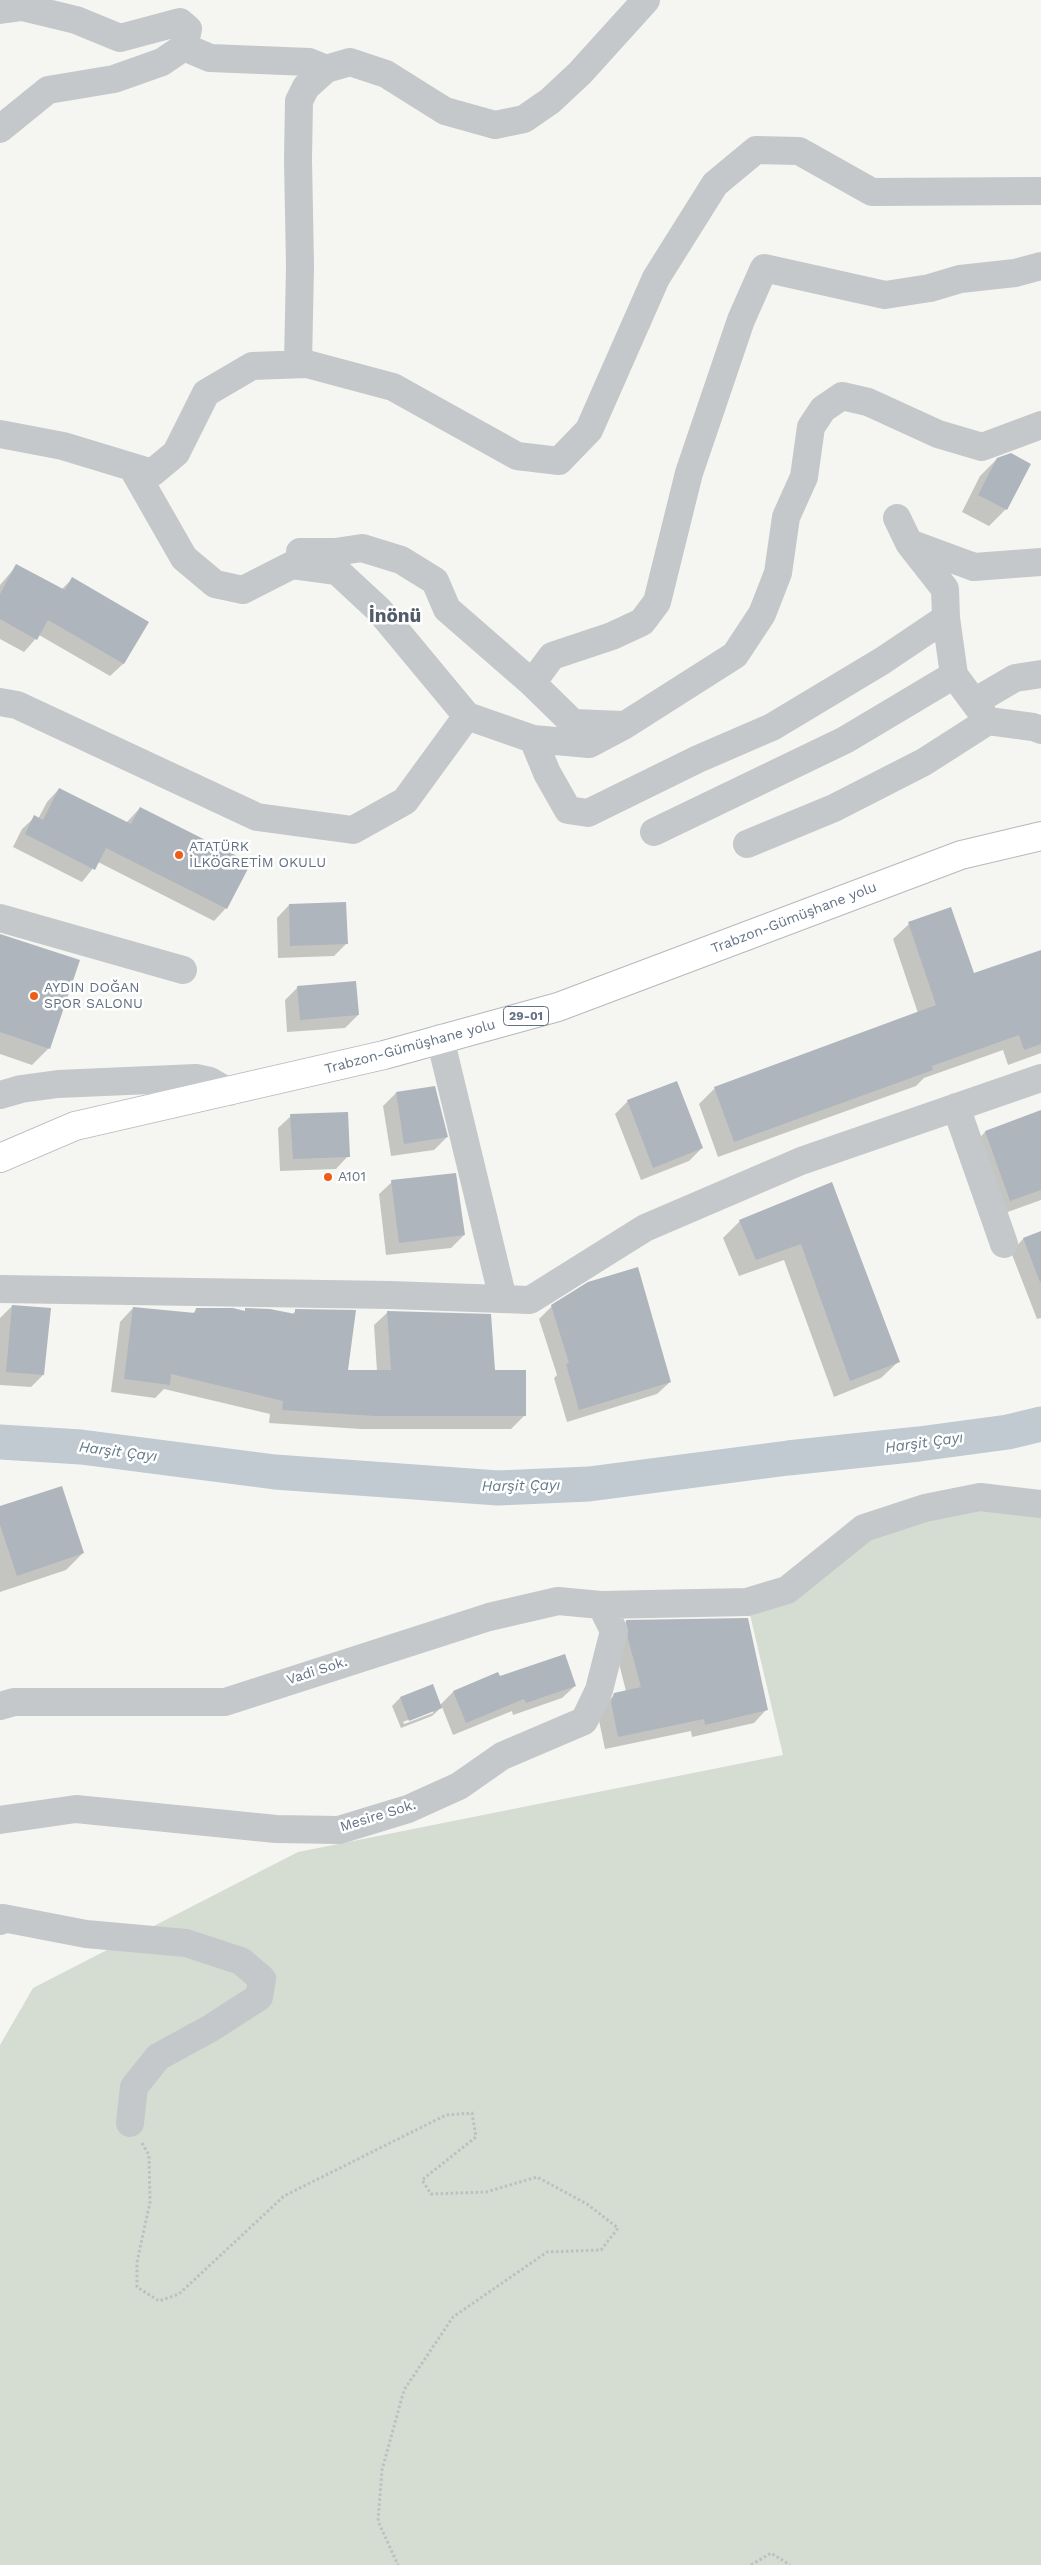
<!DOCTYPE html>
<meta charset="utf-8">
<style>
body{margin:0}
canvas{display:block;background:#f5f5f1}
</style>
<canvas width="1041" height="2565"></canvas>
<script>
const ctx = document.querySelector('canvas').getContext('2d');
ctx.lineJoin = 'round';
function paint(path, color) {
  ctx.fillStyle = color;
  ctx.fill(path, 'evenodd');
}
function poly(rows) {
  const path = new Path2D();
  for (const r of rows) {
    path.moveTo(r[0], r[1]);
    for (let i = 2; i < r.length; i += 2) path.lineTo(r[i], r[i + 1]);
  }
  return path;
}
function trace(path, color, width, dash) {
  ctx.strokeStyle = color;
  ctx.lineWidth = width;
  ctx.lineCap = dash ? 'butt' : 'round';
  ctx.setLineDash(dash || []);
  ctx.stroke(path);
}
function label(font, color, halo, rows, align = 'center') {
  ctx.font = font + ' "Work Sans",sans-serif';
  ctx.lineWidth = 5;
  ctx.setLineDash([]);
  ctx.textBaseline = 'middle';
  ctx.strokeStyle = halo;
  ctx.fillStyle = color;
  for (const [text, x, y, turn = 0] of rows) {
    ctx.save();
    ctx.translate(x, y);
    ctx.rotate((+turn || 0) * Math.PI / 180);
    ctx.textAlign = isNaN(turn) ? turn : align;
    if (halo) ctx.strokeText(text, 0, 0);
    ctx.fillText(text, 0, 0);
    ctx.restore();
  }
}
paint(poly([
 [1041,1504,1041,2565,0,2565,0,2045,33,1988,298,1852,783,1755,747,1602,864,1528,925,1508]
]), '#d5ddd2');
paint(poly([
 [997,459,1006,509,989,526,962,512,980,476],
 [17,565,61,590,72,579,147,622,123,664,110,676,39,635,24,652,0,639,0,585],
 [59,789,126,823,140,808,226,908,214,921,98,862,82,882,13,847,22,829,35,817,38,819,47,802],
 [289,905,346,944,334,956,278,958,277,918],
 [909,924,973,975,1041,951,1041,1053,1008,1065,1003,1050,924,1078,916,1086,718,1157,699,1104,715,1088,918,1013,893,939],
 [0,935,49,1048,32,1065,0,1054],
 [298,987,358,1015,345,1028,287,1032,285,1000],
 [434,1087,447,1137,434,1150,391,1156,383,1106,396,1093],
 [628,1101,702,1148,689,1161,641,1180,615,1114],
 [1041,1112,1041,1200,994,1217,969,1149,985,1132],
 [291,1116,348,1156,336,1169,280,1171,278,1128],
 [392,1182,464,1235,451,1248,386,1255,379,1194],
 [831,1183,898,1362,881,1378,834,1397,784,1260,739,1276,723,1238,740,1221],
 [1041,1232,1041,1318,1037,1319,1011,1252,1023,1239],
 [12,1306,43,1375,31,1387,0,1385,0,1318],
 [552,1306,670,1382,657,1394,567,1422,554,1378,557,1375,539,1319],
 [133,1308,192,1314,197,1309,243,1312,246,1310,292,1315,296,1310,347,1371,377,1371,374,1325,388,1312,494,1371,524,1416,511,1429,361,1429,269,1423,270,1414,164,1389,155,1398,111,1392,120,1322],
 [0,1508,83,1553,66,1570,0,1592],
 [627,1621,766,1710,754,1723,692,1737,691,1731,605,1749,598,1716,602,1707,615,1694,626,1691,616,1652,614,1634],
 [498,1674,499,1678,575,1686,562,1698,513,1715,512,1711,453,1735,442,1707,432,1716,401,1728,392,1706,400,1698,440,1705,453,1692],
 [433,1710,433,1713,404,1724,403,1722]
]), '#0003');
trace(poly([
 [0,1442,81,1447,275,1472,498,1488,589,1484,788,1458,919,1444,1008,1432,1041,1424]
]), '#c0cad0', 35);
paint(poly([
 [1011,453,1031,464,1007,510,978,495,997,458],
 [16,564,65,590,72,577,149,622,124,664,48,620,37,640,0,619,0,594],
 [59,788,131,824,140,807,251,863,227,909,106,848,95,870,25,834,34,815,43,820],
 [346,902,348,944,290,946,289,904],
 [951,907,974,973,1041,950,1041,1044,1024,1050,1019,1035,932,1066,933,1070,734,1142,714,1087,936,1005,908,922],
 [0,934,80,960,50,1049,0,1032],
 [356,981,359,1015,300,1020,297,986],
 [677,1081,703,1148,653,1168,627,1100],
 [435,1086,448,1137,404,1144,396,1092],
 [1041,1110,1041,1190,1010,1201,985,1131],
 [348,1112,350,1157,293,1159,290,1114],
 [456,1173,465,1235,399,1243,391,1180],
 [832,1182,900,1362,850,1381,801,1244,756,1260,739,1220],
 [1041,1231,1041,1282,1040,1282,1023,1238],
 [638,1267,671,1382,579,1410,566,1364,569,1363,551,1305,588,1282],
 [12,1305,51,1308,44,1375,6,1372],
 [133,1307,195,1313,196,1308,233,1308,245,1311,245,1308,270,1309,295,1314,295,1309,356,1310,348,1370,391,1370,387,1311,491,1314,495,1370,526,1370,526,1416,375,1416,282,1410,283,1401,171,1374,170,1385,124,1379],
 [62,1486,84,1553,17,1576,0,1525,0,1506],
 [748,1618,768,1710,705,1725,704,1719,618,1737,611,1702,614,1693,641,1687,628,1639,626,1620],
 [565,1654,576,1686,526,1703,524,1699,466,1723,453,1691,498,1672,500,1676],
 [433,1684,442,1708,409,1721,400,1697]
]), '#afb5bc');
const major = poly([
 [0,1158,75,1126,384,1055,558,1007,961,855,1041,836]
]);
trace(major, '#b5b9bd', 30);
trace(poly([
 [142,2143,149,2155,150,2202,137,2262,137,2287,159,2301,179,2294,284,2196,446,2115,472,2113,476,2137,422,2180,431,2194,486,2192,537,2177,587,2204,618,2228,601,2250,547,2252,453,2317,404,2390,382,2470,378,2521,398,2565],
 [751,2565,771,2553,790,2565]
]), '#bebfc2', 3, [2.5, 2.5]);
trace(poly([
 [0,10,22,7,76,20,120,38,180,22,188,29,184,47,162,62,114,79,48,90,0,129],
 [184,47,210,58,309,62,326,69],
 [298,364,300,266,298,159,299,101,306,87,326,69,350,62,386,74,445,111,495,125,524,119,550,101,580,73,646,0],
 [0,434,63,446,152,473,176,453,206,393,252,366,307,364,393,387,517,456,559,461,589,430,656,278,715,184,756,150,799,151,872,192,1041,191],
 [132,467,184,558,215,584,243,590,292,565,337,571,379,610,467,716,533,739,589,744,625,725,735,655,762,614,778,573,786,517,804,477,811,427,823,409,842,396,868,402,938,434,982,447,1041,425],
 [897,518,909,543,945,589,946,618,954,675,988,721,1033,727,1041,730],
 [909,543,974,567,1041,562],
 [300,552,335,552,362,548,401,560,435,581,447,609,532,683],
 [0,702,17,705,257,817,353,830,405,801,467,716],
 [974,702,1015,678,1041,674],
 [623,725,573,723,532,683,552,656,612,636,642,622,657,602,689,473,741,320,764,268,885,295,930,288,960,279,1015,273,1041,266],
 [533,739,547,773,568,810,588,813,698,759,772,727,882,661,946,618],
 [654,832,845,740,954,675],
 [747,844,834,808,924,762,988,721],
 [0,918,183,970],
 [440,1038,503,1299],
 [0,1095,21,1089,58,1084,196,1078,210,1081,229,1092],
 [956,1107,1004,1244],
 [0,1289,390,1295,530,1300,645,1228,801,1161,1041,1078],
 [601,1605,747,1602,787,1590,864,1528,925,1508,980,1497,1041,1504],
 [0,1706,14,1702,225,1702,489,1617,558,1601,601,1605,614,1631,599,1690,584,1721,502,1756,459,1786,408,1809,339,1830,276,1829,76,1809,0,1820],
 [0,1921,3,1918,86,1934,186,1943,241,1961,262,1979,259,1997,211,2028,158,2057,134,2087,130,2123]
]), '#c4c8cb', 28);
trace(major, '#fff', 28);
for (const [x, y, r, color] of [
 [179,855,5,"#ef5c17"],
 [34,996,5,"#ef5c17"],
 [328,1177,5,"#ef5c17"]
]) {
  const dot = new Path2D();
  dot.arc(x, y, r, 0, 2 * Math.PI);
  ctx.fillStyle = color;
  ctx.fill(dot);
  trace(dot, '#fff', 2);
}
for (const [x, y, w] of [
 [526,1016,45]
]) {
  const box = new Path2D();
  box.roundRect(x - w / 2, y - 9.5, w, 19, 4);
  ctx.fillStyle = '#fff';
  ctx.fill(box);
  trace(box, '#627284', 1);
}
label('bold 12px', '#627284', null, [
 ["29-01",526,1016]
]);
label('14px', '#627284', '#fff', [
 ["ATATÜRK",189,847],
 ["İLKÖGRETİM OKULU",189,863],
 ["AYDIN DOĞAN",44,988],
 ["SPOR SALONU",44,1004],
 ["A101",338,1177]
], 'left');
label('14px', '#627284', '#fff', [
 ["Trabzon-Gümüşhane yolu",794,918,-21],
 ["Trabzon-Gümüşhane yolu",410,1047,-15],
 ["Vadi Sok.",317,1671,-18],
 ["Mesire Sok.",378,1816,-17]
]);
label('italic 15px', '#627a89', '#fff', [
 ["Harşit Çayı",924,1443,-8],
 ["Harşit Çayı",118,1452,7],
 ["Harşit Çayı",521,1486,-1]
]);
label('bold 19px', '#505c69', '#fff', [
 ["İnönü",395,616]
]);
</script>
